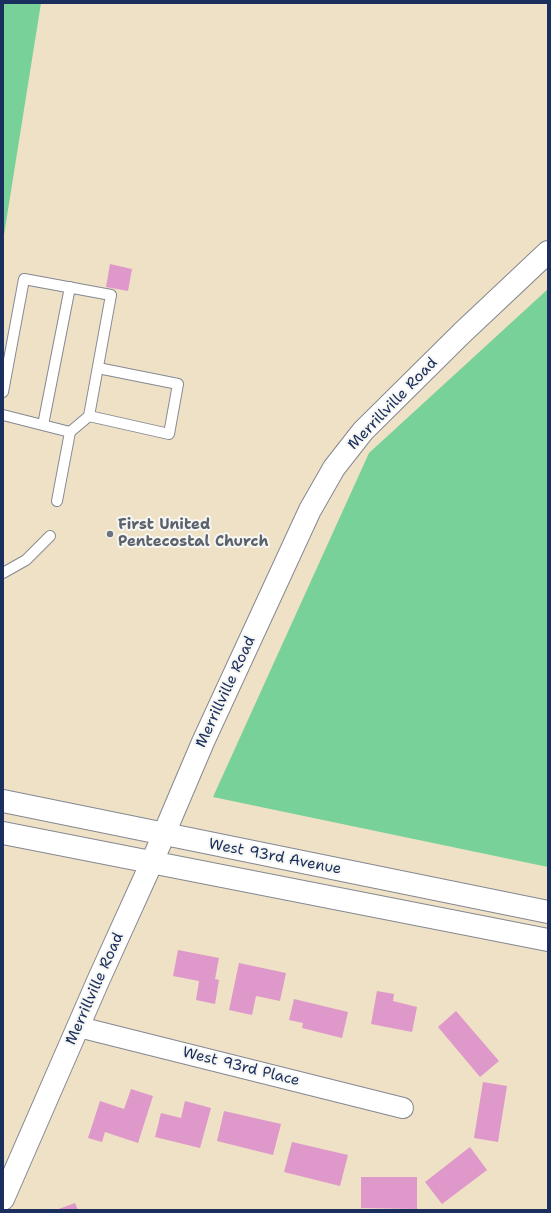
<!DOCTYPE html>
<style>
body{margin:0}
#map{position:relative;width:551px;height:1213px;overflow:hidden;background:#efe1c5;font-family:"Shantell Sans",sans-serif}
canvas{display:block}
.frame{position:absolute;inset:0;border:4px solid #1b2f5e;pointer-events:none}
</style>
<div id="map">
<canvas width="551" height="1213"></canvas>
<div class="frame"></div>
</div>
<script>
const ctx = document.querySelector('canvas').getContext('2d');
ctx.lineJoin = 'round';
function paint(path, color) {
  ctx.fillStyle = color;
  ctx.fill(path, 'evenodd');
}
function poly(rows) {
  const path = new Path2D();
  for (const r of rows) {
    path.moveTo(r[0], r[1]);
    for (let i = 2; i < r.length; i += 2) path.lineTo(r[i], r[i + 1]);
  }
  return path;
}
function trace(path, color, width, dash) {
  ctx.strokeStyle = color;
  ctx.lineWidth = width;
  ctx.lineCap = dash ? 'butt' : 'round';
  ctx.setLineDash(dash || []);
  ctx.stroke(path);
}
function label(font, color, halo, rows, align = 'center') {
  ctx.font = font + ' "Shantell Sans",sans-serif';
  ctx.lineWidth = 4;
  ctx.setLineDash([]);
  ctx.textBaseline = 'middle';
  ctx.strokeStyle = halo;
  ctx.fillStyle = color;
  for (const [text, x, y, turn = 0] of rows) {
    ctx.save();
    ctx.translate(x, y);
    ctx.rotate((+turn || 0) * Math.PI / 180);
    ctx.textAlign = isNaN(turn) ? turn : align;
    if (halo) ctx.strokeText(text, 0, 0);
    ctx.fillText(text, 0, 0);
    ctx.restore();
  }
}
paint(poly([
 [3,3,41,3,3,241],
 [548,289,548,867,213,797,369,453]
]), '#77d199');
paint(poly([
 [110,264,132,269,128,291,106,287],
 [178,950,219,958,215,979,219,980,215,1004,196,1000,199,981,173,976],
 [239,963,286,973,280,1001,256,996,252,1015,229,1010],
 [377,991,394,994,393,1001,417,1007,412,1032,371,1024],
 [294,999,348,1012,342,1038,302,1028,303,1023,289,1020],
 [456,1011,499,1061,480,1077,438,1027],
 [483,1082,507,1086,498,1142,474,1138],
 [131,1089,153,1096,138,1143,105,1132,102,1142,88,1138,100,1101,124,1109],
 [185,1101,211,1108,200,1148,155,1137,161,1113,181,1118],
 [224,1111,281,1124,273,1155,217,1141],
 [292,1142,348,1155,340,1186,284,1172],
 [470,1147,487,1170,442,1204,425,1182],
 [361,1177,417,1177,417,1209,361,1208],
 [75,1203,78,1210,56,1210]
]), '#de98ca');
const service = poly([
 [3,392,24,279,111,295,89,416,70,432,57,501],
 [3,415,70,432],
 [89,416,169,434,178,384,98,368],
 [43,425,70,287],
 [3,573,26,560,50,536]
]);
const minor = poly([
 [79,1027,403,1108]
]);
const tertiary = poly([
 [3,801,548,912],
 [3,833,548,940],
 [3,1199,98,981,152,862,203,742,310,510,334,468,363,431,462,333,548,252]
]);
trace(service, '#858892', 12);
trace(minor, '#858892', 22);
trace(tertiary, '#858892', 24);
trace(service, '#fff', 10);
trace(minor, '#fff', 20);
trace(tertiary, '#fff', 22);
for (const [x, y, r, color] of [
 [110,534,4,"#6b7280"]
]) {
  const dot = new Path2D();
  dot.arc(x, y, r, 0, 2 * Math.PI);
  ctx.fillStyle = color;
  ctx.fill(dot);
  trace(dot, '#f6f6f2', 1.5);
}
label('15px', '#1b2f5e', '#f6f6f2', [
 ["Merrillville Road",393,404,-46],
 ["Merrillville Road",226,692,-65],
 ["West 93rd Avenue",275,857,11],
 ["Merrillville Road",95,989,-66],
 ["West 93rd Place",241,1067,14]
]);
label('bold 15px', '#5b616d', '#f6f6f2', [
 ["First United",118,525],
 ["Pentecostal Church",118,542]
], 'left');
</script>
